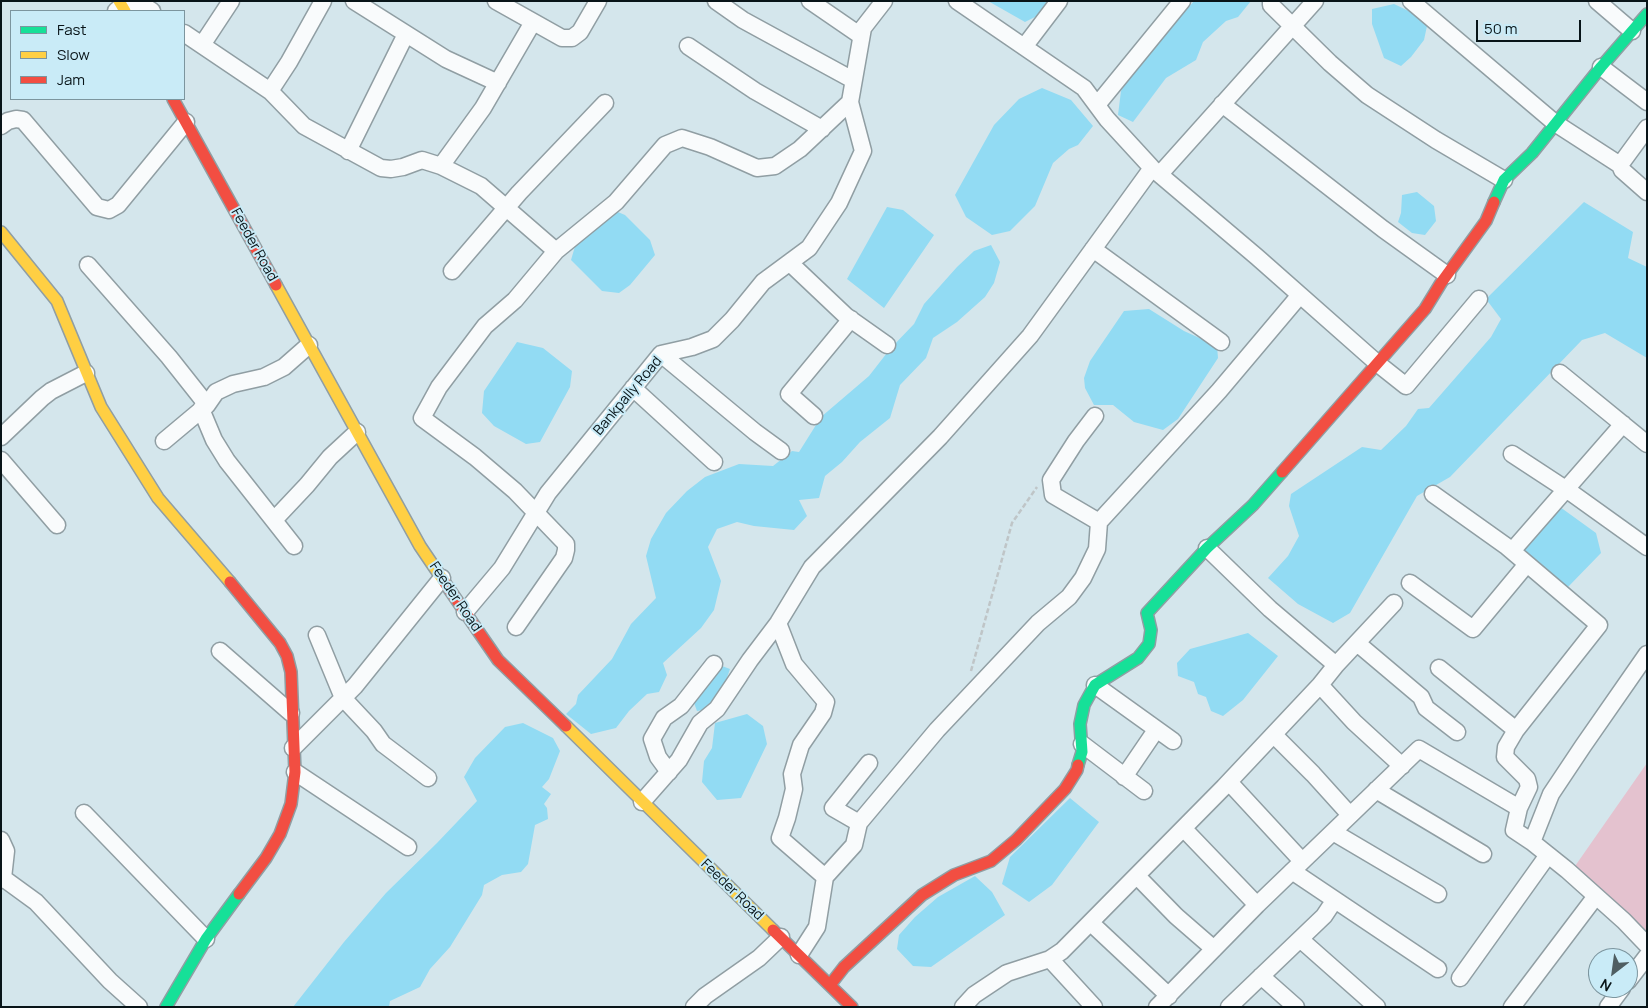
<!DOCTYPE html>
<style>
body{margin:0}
#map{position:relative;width:1648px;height:1008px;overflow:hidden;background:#d4e6ec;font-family:Manrope,sans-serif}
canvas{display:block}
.frame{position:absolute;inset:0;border:2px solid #081418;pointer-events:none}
.legend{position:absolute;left:10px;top:10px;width:175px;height:90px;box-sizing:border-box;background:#c9ebf7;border:1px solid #7c959e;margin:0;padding:6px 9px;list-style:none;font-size:15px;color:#081418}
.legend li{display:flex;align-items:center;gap:10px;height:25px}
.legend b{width:25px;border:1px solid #7c959e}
.north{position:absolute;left:1588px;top:948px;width:50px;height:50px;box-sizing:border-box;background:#c9ebf7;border:1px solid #7c959e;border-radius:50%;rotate:210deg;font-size:14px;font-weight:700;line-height:20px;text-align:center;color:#081418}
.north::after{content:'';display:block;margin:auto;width:18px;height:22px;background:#4f5e62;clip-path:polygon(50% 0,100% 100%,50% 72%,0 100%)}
.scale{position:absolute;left:1476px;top:20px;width:105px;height:22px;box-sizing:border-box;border:2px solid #081418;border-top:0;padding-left:6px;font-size:15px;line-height:18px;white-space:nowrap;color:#081418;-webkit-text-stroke:4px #c9ebf7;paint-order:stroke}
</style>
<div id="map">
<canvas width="1648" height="1008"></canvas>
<div class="frame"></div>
<ul class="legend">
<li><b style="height:6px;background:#16e098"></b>Fast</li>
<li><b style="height:6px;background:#ffcf43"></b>Slow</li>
<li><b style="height:6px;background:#f24e42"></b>Jam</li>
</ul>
<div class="north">N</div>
<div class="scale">50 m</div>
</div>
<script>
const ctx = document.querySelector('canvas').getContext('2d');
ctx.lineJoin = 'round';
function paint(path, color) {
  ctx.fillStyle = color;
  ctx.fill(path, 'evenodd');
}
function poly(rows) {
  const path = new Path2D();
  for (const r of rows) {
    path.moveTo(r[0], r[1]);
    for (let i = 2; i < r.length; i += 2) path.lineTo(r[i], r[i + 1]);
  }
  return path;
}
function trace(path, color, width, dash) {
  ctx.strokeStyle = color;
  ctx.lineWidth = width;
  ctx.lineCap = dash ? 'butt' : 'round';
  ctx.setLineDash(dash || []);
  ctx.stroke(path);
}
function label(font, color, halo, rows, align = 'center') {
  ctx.font = font + ' Manrope,sans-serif';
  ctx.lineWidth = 4;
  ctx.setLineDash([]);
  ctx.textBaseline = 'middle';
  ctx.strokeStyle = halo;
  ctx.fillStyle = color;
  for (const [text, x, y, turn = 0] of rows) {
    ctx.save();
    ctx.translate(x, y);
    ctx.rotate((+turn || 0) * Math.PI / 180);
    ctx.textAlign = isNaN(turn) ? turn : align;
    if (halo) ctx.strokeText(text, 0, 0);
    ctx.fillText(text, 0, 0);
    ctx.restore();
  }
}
paint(poly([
 [1647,763,1647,932,1630,915,1573,869]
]), '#e4c2cf');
paint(poly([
 [988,1,1047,1,1039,15,1025,22],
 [1194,1,1251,1,1238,17,1226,21,1203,42,1196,60,1166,78,1133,122,1118,115,1121,91,1131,74],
 [1394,4,1413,13,1427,26,1424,40,1411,57,1401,66,1384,58,1372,24,1372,9],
 [1042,88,1071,100,1093,126,1078,145,1069,149,1053,163,1035,206,1010,231,992,235,966,217,955,195,994,125,1019,99],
 [1417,192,1434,206,1436,221,1425,235,1412,233,1398,222,1401,213,1402,195],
 [1584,202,1633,232,1628,258,1647,267,1647,358,1605,333,1582,340,1450,477,1417,496,1350,613,1333,623,1298,604,1268,578,1288,556,1299,536,1289,506,1291,494,1362,447,1381,450,1406,426,1418,409,1429,408,1491,337,1501,319,1486,299],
 [887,207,903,210,934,235,884,308,847,279],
 [613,210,625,215,650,240,655,255,630,285,619,293,602,291,571,260,576,243],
 [991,245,1000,262,994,283,985,297,957,322,933,338,926,358,900,385,890,418,860,442,842,462,825,476,819,498,799,500,807,516,794,530,754,526,737,522,717,529,708,547,721,581,714,610,701,628,663,663,667,675,659,692,647,694,629,711,616,728,591,734,566,714,576,704,578,695,612,659,631,624,656,598,646,556,651,539,666,513,687,491,705,477,739,464,773,466,792,451,799,452,821,417,869,376,890,349,914,324,924,304,957,267,974,251],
 [1149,309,1184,331,1217,346,1218,358,1178,419,1163,430,1134,422,1113,405,1094,405,1085,388,1084,378,1090,361,1124,311],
 [517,342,543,348,572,371,570,387,540,442,526,444,494,426,482,413,484,391],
 [1560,507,1596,533,1601,553,1568,587,1550,578,1521,550],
 [1248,633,1278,656,1243,700,1223,716,1211,711,1206,697,1198,694,1194,682,1178,676,1177,663,1190,649],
 [722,666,730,669,720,698,709,709,697,711,693,700],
 [747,714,763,726,767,744,741,798,717,800,702,782,704,761,712,748,715,723],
 [523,723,553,738,560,751,549,779,542,787,551,794,544,804,547,808,548,819,535,825,528,864,521,872,502,875,484,885,482,895,450,947,430,969,420,987,390,1001,389,1007,293,1007,344,942,386,893,437,843,477,801,464,777,475,758,505,727],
 [1070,798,1099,822,1052,885,1029,902,1002,884,1010,857],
 [975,876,992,892,1005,915,931,967,913,966,897,949,899,935,915,917,938,897]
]), '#92dbf3');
const street = poly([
 [354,1,446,59,498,83],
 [496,1,562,38,572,38,580,32,598,1],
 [716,1,743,20,853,80],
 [810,1,861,36],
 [957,1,1084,88,1107,119,1152,168,1257,257,1377,363,1406,386,1479,299],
 [1271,1,1271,5,1330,63,1367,95,1436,140,1504,180],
 [1411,1,1555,123,1620,165],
 [1597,1,1632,31],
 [116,11,122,6,138,2,152,11],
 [184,33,270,91,304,126,381,168,391,169,403,167,422,160,441,166,481,186,556,251],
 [202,45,231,1],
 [688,46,755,91,822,129],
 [1024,47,1059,1],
 [1601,67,1647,102],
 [270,91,289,62,323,1],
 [1222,104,1383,229,1447,275],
 [1097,105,1182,1],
 [1,126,8,121,16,119,23,120,97,207,109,210,118,205,186,122],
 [1647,128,1620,165,1622,170,1647,192],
 [348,151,406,34],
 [441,166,483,108,533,22],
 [1160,174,1315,1],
 [1093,249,1221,342],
 [790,263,846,316,887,345],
 [88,265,169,357,207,405],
 [452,271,519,193,605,103],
 [661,354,755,432,781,451],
 [1560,373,1647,444],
 [633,388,714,462],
 [201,409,214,440,227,461,294,546],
 [814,416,789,394,851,319],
 [1095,416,1076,441,1051,480,1053,495,1099,522,1219,391,1300,295],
 [1,437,42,398,51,391,86,373],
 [164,441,207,405,216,392,233,384,264,377,284,367,309,345],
 [1512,454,1573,494,1647,547],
 [1,460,57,525],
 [1433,494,1506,546,1599,625,1516,730,1506,747,1505,757,1527,779,1529,787,1519,808,1514,830,1532,842,1551,794,1583,746,1647,654],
 [274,520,307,485,330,457,357,432],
 [1207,548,1270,609,1336,665,1394,603],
 [1512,551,1623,424],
 [1410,583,1473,629,1527,564],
 [465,612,502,568,548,493,661,354,692,347,713,339,732,320,763,282,809,248,839,203,863,151,850,102,863,28,884,1],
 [778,623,794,664,826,702,823,713,801,745,792,774,794,789,787,818,780,838,825,877],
 [516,627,564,558,566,550,566,544,515,491,475,457,422,418,439,387,485,326,515,300,556,251,616,202,665,145,682,138,710,147,757,168,775,166,800,149,850,102],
 [317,635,343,698,374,731,383,744,428,778],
 [1357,643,1421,697,1426,708,1457,732],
 [220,651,291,713],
 [1439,668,1516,730],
 [1095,685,1173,741],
 [1320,685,1354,722,1402,766],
 [1274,735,1313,774,1350,815],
 [1082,744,1144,791],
 [293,748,355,686,442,578],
 [295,772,408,847],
 [669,772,658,757,652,739,664,718,681,706,714,664],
 [1124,777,1156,730],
 [1229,782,1302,861],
 [1376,790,1483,854],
 [642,802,679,760,700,723,717,709,750,660,778,623,812,567,940,437,1030,336,1152,168],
 [84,813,206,939],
 [859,823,833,808,869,763],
 [1184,829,1257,905],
 [1333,832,1438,894],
 [1,840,6,851,3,878],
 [1532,842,1567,870,1624,921,1647,945],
 [1292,871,1438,969],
 [1137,876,1176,916,1214,949],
 [1,880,3,878,36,902,110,981,139,1007],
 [1091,923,1169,996],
 [1300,939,1377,1007],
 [799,955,817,927,825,877,854,845,859,823,937,730,1038,623,1069,597,1083,578,1097,549,1099,522],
 [1050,959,1094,1007],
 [1261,976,1296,1007],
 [1460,978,1548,855],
 [1628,981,1647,956],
 [694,1007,705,996,759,958,781,937],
 [963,1007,974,995,1007,973,1050,959,1062,951,1224,787,1320,685,1336,665],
 [1157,1007,1257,905,1419,749,1519,808],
 [1229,1007,1324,916,1334,901],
 [1512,1007,1596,896],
 [1608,1007,1622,988]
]);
const fast = poly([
 [1494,202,1504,180,1532,153,1601,67,1647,14],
 [1078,765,1082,752,1080,724,1084,705,1095,685,1138,658,1149,644,1151,630,1147,613,1207,548,1253,505,1282,472],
 [166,1007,206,939,239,894]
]);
const slow = poly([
 [119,1,125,11],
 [1,232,57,301,101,407,158,498,230,582],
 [276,285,420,546,445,583],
 [566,726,773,930]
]);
const jam = poly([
 [173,99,276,285],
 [1282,472,1425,309,1441,283,1486,221,1494,202],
 [230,582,280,643,287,656,291,672,295,772,291,804,280,834,266,858,239,894],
 [445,583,498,660,566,726],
 [773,930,852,1007],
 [830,985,844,967,922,895,954,875,991,861,1016,840,1065,789,1077,770,1078,765]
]);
trace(street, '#909ea3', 19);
trace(fast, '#909ea3', 14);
trace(slow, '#909ea3', 14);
trace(jam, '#909ea3', 14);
trace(poly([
 [971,671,1012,523,1037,487]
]), '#bfc5c7', 2.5, [5, 2.5]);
trace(street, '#f9fbfc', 16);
trace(fast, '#16e098', 11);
trace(slow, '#ffcf43', 11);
trace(jam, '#f24e42', 11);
label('14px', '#081418', '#c9ebf7', [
 ["Feeder Road",254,245,61],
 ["Bankpally Road",628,396,-50],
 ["Feeder Road",455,597,56],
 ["Feeder Road",732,890,44]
]);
</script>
